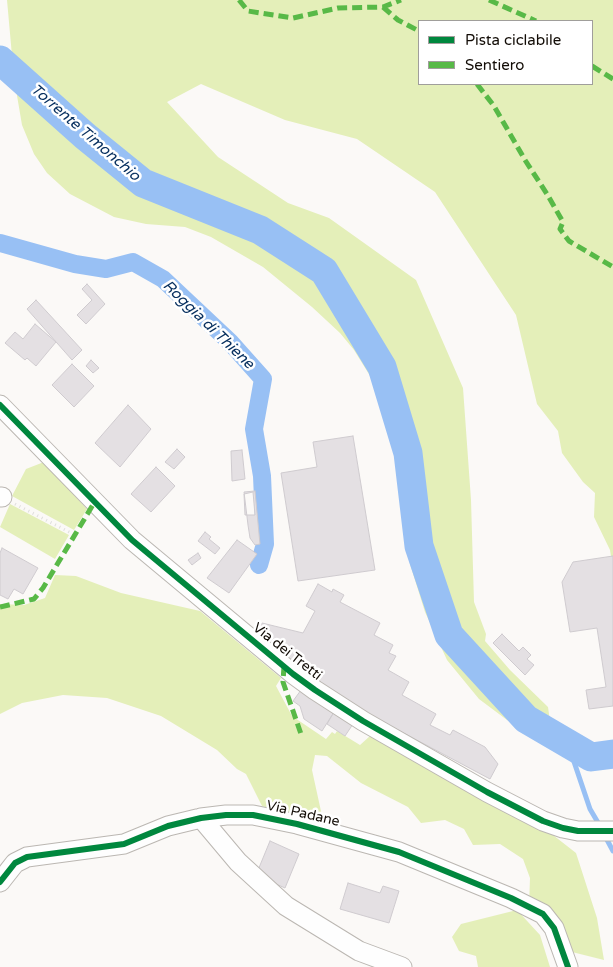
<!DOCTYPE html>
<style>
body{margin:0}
#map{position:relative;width:613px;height:967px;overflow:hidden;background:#fbf9f7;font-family:"Varela Round",sans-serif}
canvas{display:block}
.legend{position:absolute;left:418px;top:20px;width:175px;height:65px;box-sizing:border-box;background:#fff;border:1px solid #a09e9b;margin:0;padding:6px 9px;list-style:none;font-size:15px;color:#120c06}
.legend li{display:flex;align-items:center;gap:10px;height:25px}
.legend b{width:25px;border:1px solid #a09e9b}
</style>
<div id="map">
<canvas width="613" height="967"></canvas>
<ul class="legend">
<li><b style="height:6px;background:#00873e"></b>Pista ciclabile</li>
<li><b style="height:6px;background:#58b947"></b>Sentiero</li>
</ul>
</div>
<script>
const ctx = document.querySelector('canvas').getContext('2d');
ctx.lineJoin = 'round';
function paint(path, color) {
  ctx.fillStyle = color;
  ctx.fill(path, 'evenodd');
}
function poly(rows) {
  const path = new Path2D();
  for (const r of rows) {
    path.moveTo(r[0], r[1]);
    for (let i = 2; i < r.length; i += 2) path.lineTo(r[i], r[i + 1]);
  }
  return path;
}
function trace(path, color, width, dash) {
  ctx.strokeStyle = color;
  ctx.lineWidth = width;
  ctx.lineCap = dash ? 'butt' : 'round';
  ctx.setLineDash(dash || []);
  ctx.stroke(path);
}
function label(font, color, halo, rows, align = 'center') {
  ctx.font = font + ' "Varela Round",sans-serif';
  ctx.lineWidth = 5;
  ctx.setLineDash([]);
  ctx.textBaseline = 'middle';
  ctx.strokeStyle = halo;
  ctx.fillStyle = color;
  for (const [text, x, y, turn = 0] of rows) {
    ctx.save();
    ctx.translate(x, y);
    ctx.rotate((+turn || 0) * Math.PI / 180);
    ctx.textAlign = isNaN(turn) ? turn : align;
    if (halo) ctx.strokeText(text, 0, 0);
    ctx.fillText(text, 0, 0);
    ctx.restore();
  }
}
paint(poly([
 [7,0,613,0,613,569,610,550,594,517,595,493,583,482,562,453,558,431,537,404,516,315,435,192,357,139,285,120,201,84,167,102,218,157,288,203,329,218,416,280,463,388,471,500,474,602,486,634,485,641,510,670,548,707,550,721,546,734,536,734,507,720,479,699,447,660,425,612,410,564,389,419,380,392,354,350,340,333,312,307,263,267,211,237,185,227,146,224,114,217,70,194,47,173,34,154,22,125,14,78],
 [419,21,592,21,592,84,419,84],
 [44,462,87,509,74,530,12,496,26,469],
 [10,504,69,535,55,559,0,527],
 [55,575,76,576,121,593,200,611,281,678,276,686,292,716,326,739,332,732,335,734,337,731,360,745,370,736,499,808,553,835,576,853,597,918,604,960,556,948,529,906,530,878,523,859,500,844,473,845,464,829,445,820,421,823,408,807,361,783,327,756,315,755,312,770,324,825,262,806,246,774,237,769,217,750,161,716,107,698,63,695,22,703,0,714,0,604,24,605,45,598],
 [517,910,540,935,550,967,478,967,476,956,459,951,452,937,461,924]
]), '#e4efb9');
trace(poly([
 [568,744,590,809,600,826],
 [605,836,613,851]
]), '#98c0f4', 5);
trace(poly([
 [0,243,75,264,106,269,133,262,163,279,230,342,263,379,254,429,262,476,265,544,259,565]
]), '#98c0f4', 18);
trace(poly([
 [0,60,85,136,143,183,260,230,324,271,382,367,408,453,419,546,449,635,526,719,591,757,613,754]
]), '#98c0f4', 29);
const building = poly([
 [87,284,105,304,86,324,77,315,92,300,82,289,87,284],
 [36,300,82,350,72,360,27,309,36,300],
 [35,324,56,342,36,366,27,358,25,360,5,343,15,332,23,339,35,324],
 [91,360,99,368,93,373,86,366,91,360],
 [72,364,94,386,74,407,52,385,72,364],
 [128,405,151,429,120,467,95,443,128,405],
 [353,436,375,570,298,581,281,473,317,467,313,442,353,436],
 [177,449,185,457,174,469,165,462,177,449],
 [242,450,245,479,232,481,231,451,242,450],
 [156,467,175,486,151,512,131,494,156,467],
 [255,491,260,544,255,545,250,538,248,525,244,492,255,491],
 [253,492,255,515,245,515,244,494,253,492],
 [205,532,211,537,209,539,220,548,215,554,198,541,205,532],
 [237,540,257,554,229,593,207,578,237,540],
 [2,548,38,568,23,594,14,589,8,599,0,595,0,553,2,548],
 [198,553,201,558,192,565,188,560,198,553],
 [613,556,613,706,589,709,586,690,606,687,597,628,570,632,562,582,573,562,613,556],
 [318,584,332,592,333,589,344,595,340,602,380,623,374,635,393,645,389,653,396,656,388,670,409,682,402,695,436,714,430,725,450,735,453,730,485,747,498,764,490,779,349,704,290,662,258,631,262,623,303,633,315,611,306,606,318,584],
 [502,634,519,651,523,647,531,655,527,659,534,665,525,675,493,643,502,634],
 [301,690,334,712,322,731,304,719,300,706,293,701,301,690],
 [334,712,353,724,345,736,327,724,334,712],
 [270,841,299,854,285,888,256,875,270,841],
 [348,883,380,893,383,886,399,891,389,923,340,909,348,883]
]);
paint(building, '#e4e0e3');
trace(building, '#cfcbcf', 1);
const minor = poly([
 [0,405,132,540,293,674,315,690,363,721,487,792,543,821,563,828,578,831,613,831],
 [0,497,2,497],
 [201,818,238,862,286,906,359,951,402,967],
 [0,882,15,863,27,857,124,844,168,826,201,818,226,815,253,815,297,824,399,852,511,898,543,914,554,928,568,967]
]);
trace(minor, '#bbb7b2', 21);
trace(poly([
 [15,504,75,535]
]), '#dfdedd', 3, [1, 4]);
trace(minor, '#fefefe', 19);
trace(poly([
 [239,0,248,11,293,18,338,8,383,7,401,0],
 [489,0,536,21],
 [383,7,398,20,419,31],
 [592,66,613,79],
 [477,84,494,106,525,160,547,194,563,222,560,229,569,241,613,267],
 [0,607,34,599,43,588,94,503],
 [284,666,283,682,301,734]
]), '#58b947', 5, [10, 5]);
trace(poly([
 [0,405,132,540,293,674,315,690,363,721,487,792,543,821,563,828,578,831,613,831],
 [0,882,15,863,27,857,124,844,168,826,201,818,226,815,253,815,297,824,399,852,511,898,543,914,554,928,568,967]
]), '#00873e', 6);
label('14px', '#120c06', '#fff', [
 ["Via dei Tretti",287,652,38],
 ["Via Padane",303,814,13]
]);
label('italic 15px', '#093160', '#fff', [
 ["Torrente Timonchio",85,133,41],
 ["Roggia di Thiene",208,325,44]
]);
</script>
